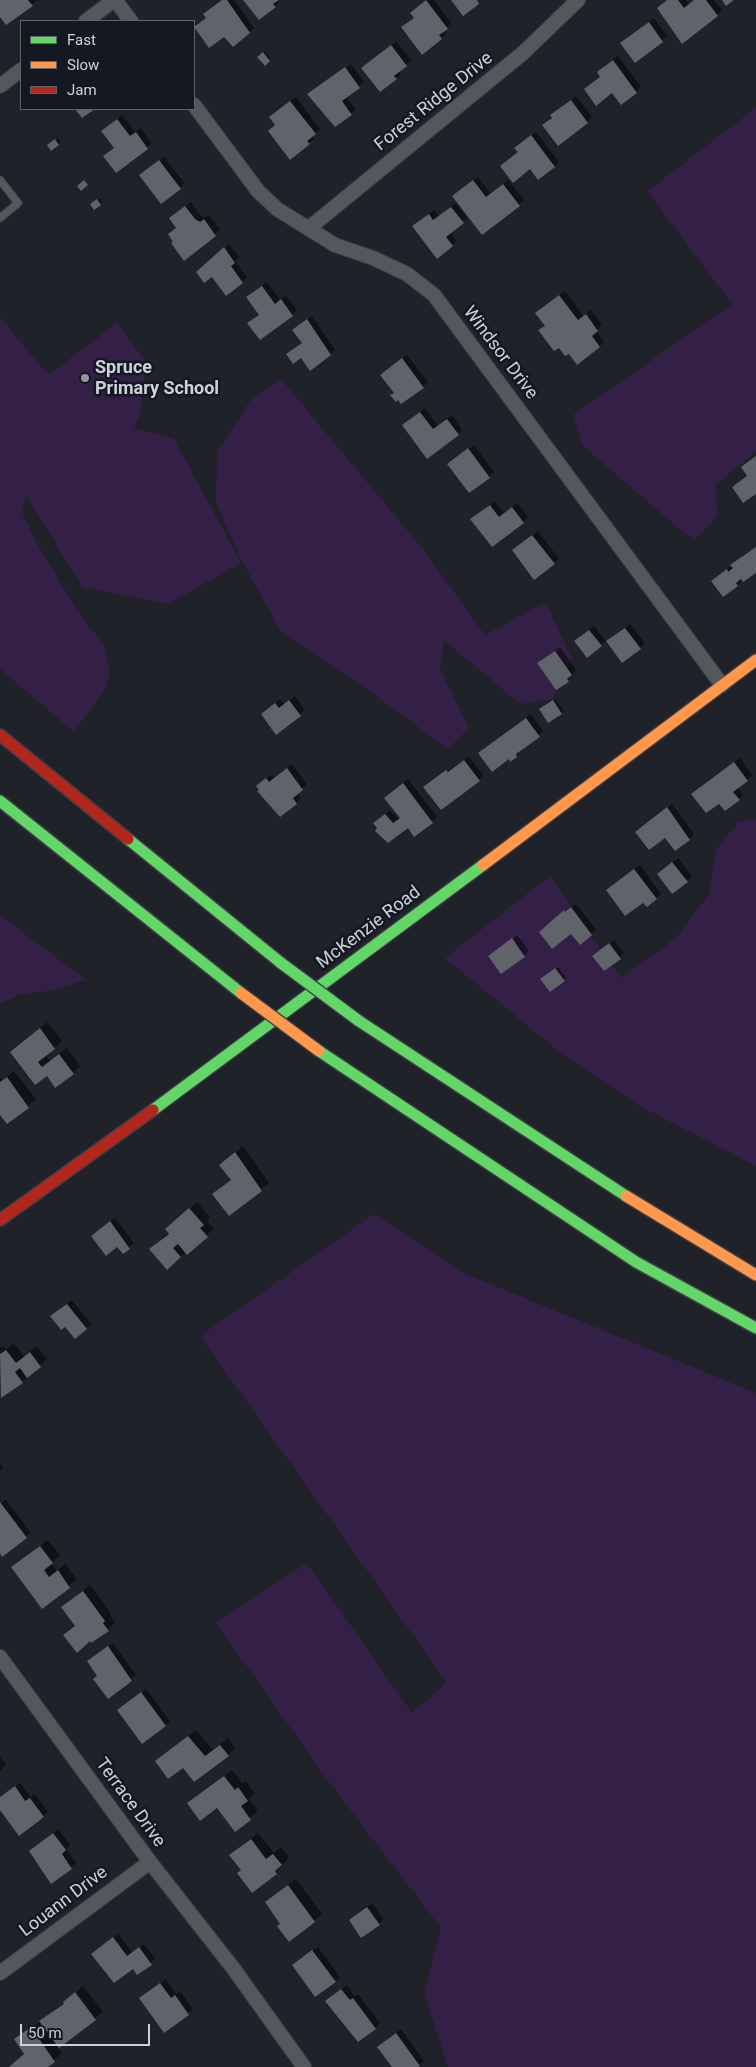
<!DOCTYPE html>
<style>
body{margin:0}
#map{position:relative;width:756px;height:2067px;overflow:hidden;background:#202229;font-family:Roboto,sans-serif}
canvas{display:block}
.legend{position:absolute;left:20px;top:20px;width:175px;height:90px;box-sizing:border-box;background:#131823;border:1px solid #5e626c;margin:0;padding:6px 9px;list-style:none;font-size:15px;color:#ced1d9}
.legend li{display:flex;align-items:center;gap:10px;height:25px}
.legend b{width:25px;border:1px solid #5e626c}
.scale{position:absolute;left:20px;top:2024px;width:130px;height:22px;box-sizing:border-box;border:2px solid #ced1d9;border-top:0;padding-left:6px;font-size:15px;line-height:18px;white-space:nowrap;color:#ced1d9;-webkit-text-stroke:4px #131823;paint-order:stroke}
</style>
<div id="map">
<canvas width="756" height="2067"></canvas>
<ul class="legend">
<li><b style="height:6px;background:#63d668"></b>Fast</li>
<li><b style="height:6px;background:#ff974d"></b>Slow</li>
<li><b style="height:6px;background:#b3261e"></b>Jam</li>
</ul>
<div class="scale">50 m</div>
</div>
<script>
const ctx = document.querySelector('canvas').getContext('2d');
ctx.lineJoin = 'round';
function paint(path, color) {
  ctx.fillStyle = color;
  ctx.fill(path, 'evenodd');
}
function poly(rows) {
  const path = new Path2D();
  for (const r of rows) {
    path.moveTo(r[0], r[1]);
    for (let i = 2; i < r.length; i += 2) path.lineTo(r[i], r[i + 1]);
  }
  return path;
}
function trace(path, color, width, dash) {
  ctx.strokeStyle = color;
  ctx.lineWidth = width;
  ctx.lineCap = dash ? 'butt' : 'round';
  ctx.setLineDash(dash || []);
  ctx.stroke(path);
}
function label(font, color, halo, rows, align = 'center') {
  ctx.font = font + ' Roboto,sans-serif';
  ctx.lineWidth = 5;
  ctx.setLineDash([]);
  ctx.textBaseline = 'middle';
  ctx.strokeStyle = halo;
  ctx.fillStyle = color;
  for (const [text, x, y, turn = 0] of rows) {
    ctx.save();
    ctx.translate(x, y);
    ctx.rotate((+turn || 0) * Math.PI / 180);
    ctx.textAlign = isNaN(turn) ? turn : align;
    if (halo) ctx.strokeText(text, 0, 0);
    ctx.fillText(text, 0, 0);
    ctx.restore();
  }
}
paint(poly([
 [756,108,756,452,716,484,717,516,694,541,583,446,573,415,732,304,647,191],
 [0,317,48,375,117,323,146,362,140,417,134,428,174,439,241,563,168,604,82,587,26,494,22,512,35,540,75,607,105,647,110,673,106,687,74,732,0,669],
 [281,379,422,548,485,635,546,602,572,659,552,699,520,704,444,640,440,669,469,728,448,749,346,674,281,632,242,561,216,503,217,451,252,398],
 [756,819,756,1166,638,1105,557,1050,445,958,550,876,621,978,676,938,710,893,715,851,738,822],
 [0,915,35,942,86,980,49,991,20,994,0,1004],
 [374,1214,461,1272,756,1393,756,2067,448,2067,424,1994,441,1928,329,1782,216,1623,307,1563,412,1713,447,1683,200,1336]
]), '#341f46');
paint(poly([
 [0,0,37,0,32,5,0,15],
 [222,0,234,0,254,28,249,32,207,17,210,9],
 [245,0,278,0,279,2,275,6],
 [427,0,434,0,451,23,444,31,446,34,441,38,407,23,415,17,411,13],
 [667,0,686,0,689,4,695,0,714,0,722,10,717,15,658,8],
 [654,18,667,36,635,61,627,39],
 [396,41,411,60,399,71,401,74,397,78,381,90,363,68],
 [265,51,271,58,265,64,259,57],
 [618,56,641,87,621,103,598,72],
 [351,64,364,82,346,97,356,109,351,114,309,94],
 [576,96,592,117,558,144,548,121,557,110],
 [296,97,320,129,312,136,314,139,309,143,276,125,270,117],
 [122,115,135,132,141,128,152,143,116,171,110,151,115,147,108,126],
 [536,132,559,162,554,167,519,152,520,143],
 [58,138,61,142,52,149,50,143],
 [164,157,184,183,180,188,146,171],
 [478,177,491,194,508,180,524,200,519,205,459,191],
 [100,198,102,202,94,208,94,203],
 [191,202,200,215,205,218,209,215,220,230,184,260,169,234,177,227,175,214],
 [456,203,467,218,450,232,457,241,452,245,419,222,434,210,439,216],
 [229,244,239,257,235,261,247,277,242,282,205,264],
 [267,282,280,300,286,296,297,310,292,315,260,314,253,293],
 [565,291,583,316,591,310,602,325,596,331,604,342,599,347,569,352,540,330,546,325,541,308],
 [312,316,335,350,330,354,301,356,292,350,303,342,299,326],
 [407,355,428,382,423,387,398,398,382,375],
 [425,408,438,426,452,415,462,430,458,434,403,425],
 [474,445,494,472,469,492,454,460],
 [495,501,504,513,517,503,528,517,523,522,477,515],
 [538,531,559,559,554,563,518,546],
 [756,547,756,571,723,595,712,581],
 [630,624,645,643,640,648,613,637],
 [594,626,606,641,601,645,581,636],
 [560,647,576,670,568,681,539,663],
 [295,696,305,710,276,733,267,710,280,699,284,704],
 [556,699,563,711,561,713,543,707],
 [531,714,543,731,520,750,517,756,511,760,509,757,479,753],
 [469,757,483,775,479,780,430,783],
 [740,758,752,775,738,787,743,795,739,799,720,802,698,789],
 [292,764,307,784,297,793,301,798,280,816,262,782,271,775,274,778],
 [408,779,437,817,414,835,408,827,379,828,380,819,390,811,399,819,401,817,390,793],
 [672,804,694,834,689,839,665,836,641,828],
 [678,858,692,876,687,881,658,874],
 [640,865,661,894,647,905,644,901,612,886],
 [576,904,596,929,591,934,546,927],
 [517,935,529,951,502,972,490,956],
 [614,940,624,953,620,958,599,951],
 [558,967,566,978,564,980,543,977],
 [48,1022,62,1041,46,1055,50,1061,67,1048,80,1066,73,1073,47,1074,19,1045],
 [14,1071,36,1099,7,1122,0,1113,0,1077,3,1080],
 [243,1146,269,1183,229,1214,221,1187,232,1179,220,1165],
 [197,1202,210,1217,207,1221,214,1229,180,1257,151,1249,169,1232,174,1222],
 [115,1218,134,1243,123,1253,118,1246,97,1231],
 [72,1300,91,1324,86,1328,57,1312],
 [14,1343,24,1356,37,1346,47,1359,22,1382,1,1396,0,1348,3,1346,5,1350],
 [0,1463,3,1468,0,1471],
 [6,1500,31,1533,0,1551,0,1504],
 [48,1540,60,1555,51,1563,57,1571,65,1564,77,1579,42,1607,13,1567],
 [90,1585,111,1613,110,1615,115,1622,108,1630,65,1635,76,1625,63,1607],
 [113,1643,136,1675,108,1697,93,1657],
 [146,1689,170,1721,165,1725,123,1706],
 [196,1730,213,1750,228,1738,235,1748,228,1755,183,1766,157,1761],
 [0,1756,6,1765,0,1771],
 [232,1770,242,1783,246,1781,254,1793,249,1799,258,1811,235,1830,218,1806,189,1803],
 [20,1783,31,1797,35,1794,48,1812,43,1816,0,1808,0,1798],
 [58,1829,70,1845,66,1849,76,1863,52,1882,36,1846],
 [258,1833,274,1853,281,1847,289,1857,276,1873,242,1870,238,1848],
 [296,1879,322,1914,289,1940,282,1923,266,1902],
 [372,1903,383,1919,379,1924,355,1916],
 [118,1934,132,1952,144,1944,155,1958,150,1963,133,1968,98,1949],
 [318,1947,340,1977,335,1981,298,1961],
 [166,1979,176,1994,180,1991,193,2009,165,2031,146,1993],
 [347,1985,355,1997,358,1994,380,2023,375,2028,332,1996],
 [83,1986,103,2012,58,2048,62,2053,46,2067,11,2067,24,2053,15,2040,65,2003],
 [401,2029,424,2061,417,2067,393,2067,383,2043]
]), '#0007');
paint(poly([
 [0,0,28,0,33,6,6,25,0,17],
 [222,0,227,0,250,33,233,47,224,37,209,48,194,27,206,18,203,14],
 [243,0,279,0,273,4,276,7,259,20],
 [426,0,448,29,439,35,442,39,422,55,401,27,414,18,410,13],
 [451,0,477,0,479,4,463,16],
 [667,0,678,0,684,8,694,0,706,0,718,16,682,44,657,8],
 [722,0,734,0,726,6],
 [649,22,663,42,635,63,620,43],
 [391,45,407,66,394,76,397,79,380,92,361,68],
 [263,52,270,61,265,66,257,57],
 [613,60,637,93,621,105,612,93,596,106,584,89,600,77,597,72],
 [345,67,360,88,342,101,352,115,335,127,307,94],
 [571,100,588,123,558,146,542,125,552,118,550,115],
 [290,101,316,134,307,141,310,144,290,160,268,131,275,125,269,117],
 [75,109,95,109,82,118],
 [117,119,130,136,136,132,148,149,116,173,103,156,114,148,101,131],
 [531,135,555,167,538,180,530,169,513,183,500,166,518,152,514,148],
 [55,139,59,145,51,151,47,145],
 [159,160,181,189,161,204,139,175],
 [84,180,88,185,81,191,77,186],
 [473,180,486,197,503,184,520,206,482,235,452,196],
 [97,199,101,205,94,210,90,204],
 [185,206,195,219,200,222,204,219,216,236,184,261,171,243,173,242,168,234,176,228,169,218],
 [451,207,464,223,446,237,453,246,437,259,412,226,429,214,433,220],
 [224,247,235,263,231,266,243,283,226,296,212,277,204,283,196,272],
 [262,286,275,304,281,299,293,316,260,340,247,323,259,315,246,297],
 [559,295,578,320,586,314,598,331,592,336,600,347,577,365,569,354,565,356,559,348,554,351,538,330,545,326,535,313],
 [307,319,331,355,310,371,301,358,293,364,286,354,302,343,292,330],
 [402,358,424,388,401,404,398,400,396,402,390,395,394,393,380,375],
 [420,412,433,429,447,419,459,435,427,459,402,425],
 [468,448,490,478,469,493,447,464],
 [756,456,756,494,743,503,732,487,747,476,741,467],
 [490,505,499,517,512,507,524,523,492,547,470,519],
 [532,535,555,564,534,580,512,550],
 [756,547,756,573,743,582,741,579,736,583,738,586,723,597,711,581,727,569,728,572,733,568,730,565],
 [625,628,641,649,622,663,606,641],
 [589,630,602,646,587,658,574,641],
 [555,651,572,675,567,679,569,682,556,690,537,663],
 [289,700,301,716,276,735,261,714,275,703,279,708],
 [553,700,562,714,548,723,539,709],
 [526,718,540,737,516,754,517,757,510,762,509,759,492,772,478,753],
 [464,760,480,781,441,810,423,787,446,770,448,772],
 [734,762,748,781,733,792,740,800,725,811,719,804,706,813,691,794],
 [287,768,303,790,293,798,297,804,280,817,257,791,259,790,256,786,266,778,269,782],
 [403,783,433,823,414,837,408,828,388,843,375,831,377,828,373,823,385,814,393,823,400,818,384,798],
 [667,807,690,840,675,851,665,838,649,850,635,832],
 [672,862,688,882,672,894,657,874],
 [634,869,657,899,647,907,643,903,625,916,606,890],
 [571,907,592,935,580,945,571,934,552,949,539,932,564,910,565,912],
 [512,938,525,957,501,974,488,956],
 [609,943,621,959,604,971,592,956],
 [555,968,565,981,550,992,540,979],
 [40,1028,55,1049,38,1062,42,1067,59,1054,74,1074,55,1088,47,1076,35,1085,10,1052],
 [7,1077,29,1108,7,1124,0,1115,0,1082],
 [235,1152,262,1191,229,1216,212,1194,231,1180,219,1165],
 [189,1208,204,1225,200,1228,208,1237,187,1255,178,1244,173,1248,181,1257,167,1270,149,1249,169,1234,165,1229],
 [110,1221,130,1249,123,1254,117,1247,106,1256,91,1236],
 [67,1304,87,1329,75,1339,65,1327,61,1330,50,1316],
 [6,1350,16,1363,30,1352,41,1367,27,1378,20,1368,15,1372,23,1383,1,1398,0,1354],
 [0,1502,27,1538,2,1557,0,1553],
 [40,1546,53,1563,44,1570,49,1577,58,1570,70,1588,42,1609,11,1567],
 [83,1591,105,1621,103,1623,109,1631,91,1643,90,1641,77,1653,63,1635,75,1626,61,1607],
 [108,1646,132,1681,108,1699,93,1679,97,1676,87,1661],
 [141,1692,166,1726,142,1744,117,1710],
 [188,1736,205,1756,220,1745,229,1756,194,1782,183,1768,168,1779,155,1761],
 [224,1776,235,1790,238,1787,248,1801,241,1806,251,1820,235,1832,217,1808,200,1821,187,1803],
 [15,1786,25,1801,30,1798,44,1817,19,1836,0,1810,0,1797],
 [53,1833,66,1850,62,1854,72,1869,51,1884,29,1851],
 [251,1839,266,1859,273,1854,282,1865,275,1871,277,1874,252,1893,237,1873,241,1870,229,1855],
 [288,1885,315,1922,289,1942,277,1926,280,1924,265,1902],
 [367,1907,380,1925,361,1938,349,1920],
 [113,1937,127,1956,139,1947,152,1965,137,1975,133,1969,114,1983,91,1954],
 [312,1950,336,1982,315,1997,292,1965],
 [160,1983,171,1998,175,1995,189,2015,164,2033,139,1998],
 [341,1989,350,2000,353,1998,376,2029,358,2042,325,2001],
 [75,1992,96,2020,59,2048,39,2021,64,2004,63,2002],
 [31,2027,55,2062,48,2067,9,2067,24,2054,14,2039],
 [396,2033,420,2066,419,2067,392,2067,377,2047]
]), '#606369');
const lane = poly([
 [0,180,18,203,0,218]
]);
const street = poly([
 [115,0,131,21],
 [86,21,114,0],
 [0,86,21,70],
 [194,105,258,191,277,209,335,245,373,258,407,274,434,295,722,685],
 [309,228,523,53,578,0],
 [0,1657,150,1862,233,1968,304,2067],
 [0,1973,150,1862]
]);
const fast = poly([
 [0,801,241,993],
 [128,839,281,963],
 [359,1021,626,1196],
 [319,1051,636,1262,756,1328],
 [153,1110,483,865]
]);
const slow = poly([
 [483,865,756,660],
 [626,1196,756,1275]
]);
const jam = poly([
 [0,735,128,839],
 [0,1220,153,1110]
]);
trace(lane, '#3e3f45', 9);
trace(street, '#3e3f45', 16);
trace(fast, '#3e3f45', 14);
trace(slow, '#3e3f45', 14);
trace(jam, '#3e3f45', 14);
trace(lane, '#54575c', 7);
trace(street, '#54575c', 14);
trace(fast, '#63d668', 11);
trace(slow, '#ff974d', 11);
trace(jam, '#b3261e', 11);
const fastBridge = poly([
 [281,963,359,1021]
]);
const slowBridge = poly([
 [241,993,319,1051]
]);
trace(fastBridge, '#3e3f45', 14, []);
trace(slowBridge, '#3e3f45', 14, []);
trace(fastBridge, '#63d668', 11);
trace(slowBridge, '#ff974d', 11);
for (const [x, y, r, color] of [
 [85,378,5,"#91949b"]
]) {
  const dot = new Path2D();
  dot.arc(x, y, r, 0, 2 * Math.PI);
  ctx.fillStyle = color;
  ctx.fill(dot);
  trace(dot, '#131823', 2);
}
label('18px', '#ced1d9', '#131823', [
 ["Forest Ridge Drive",434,102,-39],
 ["Windsor Drive",500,353,53],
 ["McKenzie Road",369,928,-37],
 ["Terrace Drive",130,1803,54],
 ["Louann Drive",64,1902,-37]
]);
label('bold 18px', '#ced1d9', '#131823', [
 ["Spruce",95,368],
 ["Primary School",95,389]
], 'left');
</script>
